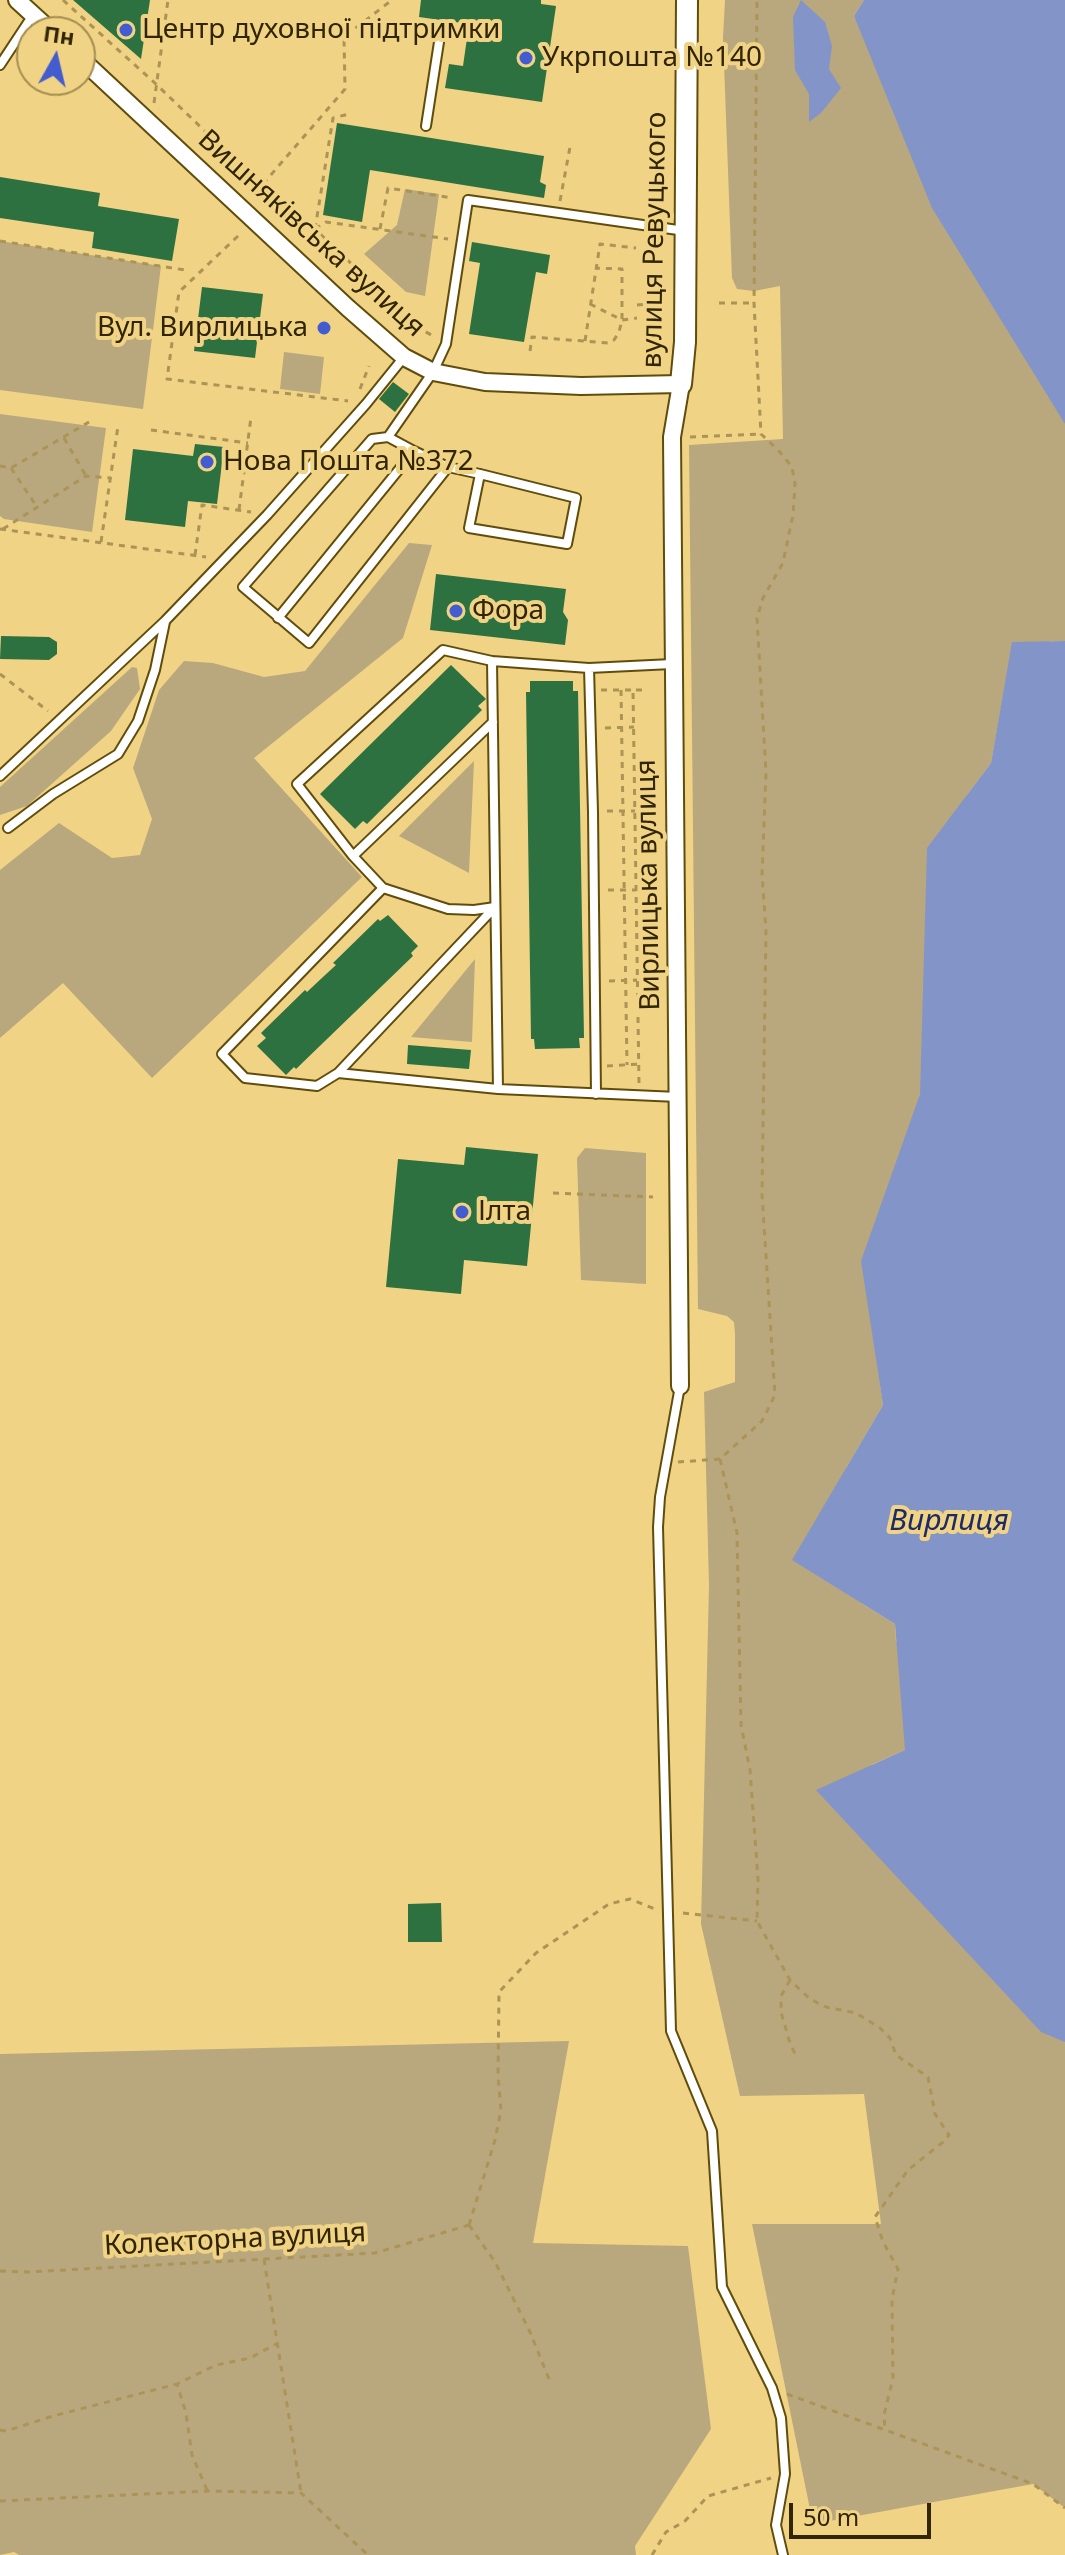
<!DOCTYPE html>
<meta charset="utf-8">
<style>
body{margin:0}
#map{position:relative;width:1065px;height:2555px;overflow:hidden;background:#f0d385;font-family:"Noto Sans",sans-serif}
canvas{display:block}
.north{position:absolute;left:16px;top:16px;width:80px;height:80px;box-sizing:border-box;background:#f0d385;border:2px solid #a48d51;border-radius:50%;rotate:8deg;font-size:22px;font-weight:700;line-height:32px;text-align:center;color:#312503}
.north::after{content:'';display:block;margin:auto;width:28px;height:36px;background:#435ccf;clip-path:polygon(50% 0,100% 100%,50% 72%,0 100%)}
.scale{position:absolute;left:789px;top:2503px;width:142px;height:36px;box-sizing:border-box;border:4px solid #312503;border-top:0;padding-left:10px;font-size:24px;line-height:28px;white-space:nowrap;color:#312503;-webkit-text-stroke:6px #f0d385;paint-order:stroke}
</style>
<div id="map">
<canvas width="1065" height="2555"></canvas>
<div class="north">Пн</div>
<div class="scale">50 m</div>
</div>
<script>
const ctx = document.querySelector('canvas').getContext('2d');
ctx.lineJoin = 'round';
function paint(path, color) {
  ctx.fillStyle = color;
  ctx.fill(path, 'evenodd');
}
function poly(rows) {
  const path = new Path2D();
  for (const r of rows) {
    path.moveTo(r[0], r[1]);
    for (let i = 2; i < r.length; i += 2) path.lineTo(r[i], r[i + 1]);
  }
  return path;
}
function trace(path, color, width, dash) {
  ctx.strokeStyle = color;
  ctx.lineWidth = width;
  ctx.lineCap = dash ? 'butt' : 'round';
  ctx.setLineDash(dash || []);
  ctx.stroke(path);
}
function label(font, color, halo, rows, align = 'center') {
  ctx.font = font + ' "Noto Sans",sans-serif';
  ctx.lineWidth = 8;
  ctx.setLineDash([]);
  ctx.textBaseline = 'middle';
  ctx.strokeStyle = halo;
  ctx.fillStyle = color;
  for (const [text, x, y, turn = 0] of rows) {
    ctx.save();
    ctx.translate(x, y);
    ctx.rotate((+turn || 0) * Math.PI / 180);
    ctx.textAlign = isNaN(turn) ? turn : align;
    if (halo) ctx.strokeText(text, 0, 0);
    ctx.fillText(text, 0, 0);
    ctx.restore();
  }
}
paint(poly([
 [725,0,864,0,854,16,1065,416,1065,641,1051,641,1006,679,991,763,967,795,920,1094,872,1328,883,1405,846,1468,861,1603,895,1624,896,1641,912,1659,905,1750,871,1765,1065,2028,1065,2508,1033,2484,813,2524,752,2224,881,2224,864,2094,740,2096,701,1924,709,1585,704,1392,735,1382,735,1334,734,1322,727,1316,698,1309,689,445,783,439,780,286,754,291,737,289,732,278,723,37],
 [405,189,439,194,425,296,406,292,364,254,397,225],
 [0,241,161,266,143,409,0,390],
 [284,352,324,357,320,394,280,389],
 [0,414,106,428,92,532,4,519,0,516],
 [409,543,432,545,403,638,254,758,362,877,152,1078,63,983,0,1038,0,870,59,823,112,858,140,855,152,819,133,768,159,690,184,661,213,663,264,677,305,671],
 [132,667,137,668,140,689,111,731,27,806,0,815,0,787],
 [474,761,469,873,399,836],
 [475,959,472,1042,411,1037],
 [585,1148,646,1153,646,1284,581,1280,577,1158],
 [569,2041,533,2243,688,2246,711,2429,635,2546,636,2555,19,2555,14,2552,0,2555,0,2054]
]), '#b9a87e');
paint(poly([
 [801,0,825,22,832,46,829,69,841,88,821,113,809,122,809,94,795,70,793,17],
 [864,0,1065,0,1065,424,932,208,854,16],
 [1065,641,1065,2042,1041,2032,816,1790,905,1750,895,1624,792,1560,883,1405,861,1261,920,1094,927,848,991,763,1012,642]
]), '#8394c9');
paint(poly([
 [73,0,150,0,141,59],
 [421,0,541,0,541,4,556,6,542,102,445,88,449,64,463,66,469,24,419,17],
 [337,123,544,156,540,182,546,185,544,198,370,170,362,222,323,215],
 [0,177,100,193,98,206,179,219,172,261,92,248,94,232,0,218],
 [472,242,550,255,547,274,536,272,524,342,469,334,480,263,469,261],
 [202,287,263,294,255,358,194,351],
 [393,382,409,394,395,412,379,399],
 [195,444,224,447,217,504,188,501,185,527,125,520,133,449,193,456],
 [436,574,566,589,563,612,568,620,565,645,430,630],
 [1,636,49,637,57,642,57,654,49,660,0,659],
 [451,665,486,699,478,706,482,710,367,824,363,821,355,829,320,794],
 [530,681,573,681,573,691,578,691,584,1038,579,1038,580,1048,535,1049,534,1039,531,1039,526,692,530,692],
 [388,915,418,946,411,953,413,956,296,1069,294,1067,286,1075,257,1046,266,1038,261,1033,305,990,307,992,324,976,336,965,333,963,378,919,380,921],
 [408,1045,471,1050,469,1069,407,1064],
 [466,1147,538,1154,527,1266,464,1260,461,1294,386,1287,398,1159,464,1165],
 [441,1903,442,1942,408,1942,408,1904]
]), '#2e7140');
const service = poly([
 [0,65,33,15],
 [426,126,441,29],
 [388,437,372,439,243,587,309,643,448,467],
 [414,451,448,467,480,474,576,498,567,544,469,528,480,474],
 [278,618,414,451,388,437,433,372,446,344,468,200,685,231],
 [589,668,593,812,596,1094],
 [0,776,165,621,267,515,366,404,404,357],
 [8,828,53,794,118,754,138,721,155,670,165,622],
 [353,856,297,784,443,650,492,661],
 [383,888,353,856,493,722],
 [495,907,474,910,448,909,383,888,222,1054,245,1078,317,1086,338,1073,498,1089,678,1097],
 [338,1073,495,907],
 [498,1089,492,661,589,668,672,664],
 [680,1386,660,1497,658,1527,671,2031,712,2131,722,2287,772,2388,781,2418,785,2474,776,2525,783,2555]
]);
const minor = poly([
 [17,0,52,32],
 [80,58,348,308,404,357,433,372,485,382,581,386,681,384,672,437,680,1386]
]);
const tertiary = poly([
 [681,384,685,342,687,0]
]);
trace(service, '#614d0b', 12);
trace(minor, '#614d0b', 20);
trace(tertiary, '#614d0b', 24);
trace(poly([
 [63,0,157,85,237,162,315,229,419,328,433,336],
 [154,103,168,0],
 [263,184,345,89,344,37,392,0],
 [560,201,570,147],
 [315,229,326,222,448,239],
 [315,229,333,118,349,114],
 [380,229,388,188,453,198],
 [238,236,179,292,167,379,348,401],
 [0,241,185,270],
 [719,303,754,303],
 [590,304,622,320,637,318],
 [637,305,651,304],
 [585,341,600,244,636,248],
 [530,351,532,337,608,343,614,340,619,332,622,320,622,269,596,268],
 [360,389,369,366],
 [151,430,248,443],
 [690,437,761,434],
 [64,438,86,476],
 [0,466,11,468,89,422],
 [11,468,37,507],
 [239,510,251,417],
 [0,529,206,557],
 [3,529,86,476,111,478],
 [101,542,118,426],
 [195,555,202,505,251,512],
 [0,674,48,711],
 [601,690,633,690],
 [621,690,627,1065],
 [605,728,634,727],
 [607,811,635,811],
 [608,890,636,890],
 [609,981,637,980],
 [607,1066,639,1064],
 [639,1083,633,690,645,690],
 [553,1193,653,1197],
 [720,1459,737,1533,741,1725,750,1770,758,1879,757,1921,790,1980,810,1999,826,2007,856,2013,880,2028,890,2038,896,2055,928,2077,935,2114,949,2135,943,2142,908,2170,875,2217,883,2242,898,2269,892,2299,893,2378,884,2415,885,2431],
 [678,1462,720,1459,762,1421,775,1395,762,1194,766,930,762,875,766,773,757,618,763,598,783,563,793,515,795,484,792,467,779,451,761,434,754,303,757,0],
 [683,1913,757,1921],
 [790,1980,781,1996,781,2012,790,2043,796,2056],
 [469,2225,495,2140,501,2110,498,2076,499,1992,536,1953,609,1904,630,1899,655,1909],
 [469,2225,495,2262,530,2332,551,2384],
 [264,2259,301,2493],
 [0,2271,28,2272,375,2253,469,2225],
 [787,2394,1033,2484,1065,2508],
 [0,2430,6,2431,53,2416,177,2384],
 [207,2490,192,2455,186,2413,177,2384,216,2365,250,2358,278,2343],
 [0,2501,208,2491,301,2493,368,2555],
 [652,2555,666,2532,685,2521,708,2496,771,2478]
]), '#ab9456', 3, [6, 6]);
trace(service, '#fff', 8);
trace(minor, '#fff', 16);
trace(tertiary, '#fff', 20);
for (const [x, y, r, color] of [
 [126,30,8,"#435ccf"],
 [526,58,8,"#435ccf"],
 [324,328,8,"#435ccf"],
 [207,462,8,"#435ccf"],
 [456,611,8,"#435ccf"],
 [462,1212,8,"#435ccf"]
]) {
  const dot = new Path2D();
  dot.arc(x, y, r, 0, 2 * Math.PI);
  ctx.fillStyle = color;
  ctx.fill(dot);
  trace(dot, '#f0d385', 3);
}
label('28px', '#312503', '#f0d385', [
 ["Центр духовної підтримки",142,30],
 ["Укрпошта №140",542,58],
 ["Вул. Вирлицька",308,328,"right"],
 ["Нова Пошта №372",223,462],
 ["Фора",472,611],
 ["Ілта",478,1212]
], 'left');
label('28px', '#312503', '#f0d385', [
 ["Вишняківська вулиця",311,234,42],
 ["вулиця Ревуцького",655,240,-89],
 ["Вирлицька вулиця",649,885,-91],
 ["Колекторна вулиця",235,2240,-3]
]);
label('italic 30px', '#1c2a68', '#f0d385', [
 ["Вирлиця",949,1521]
]);
</script>
